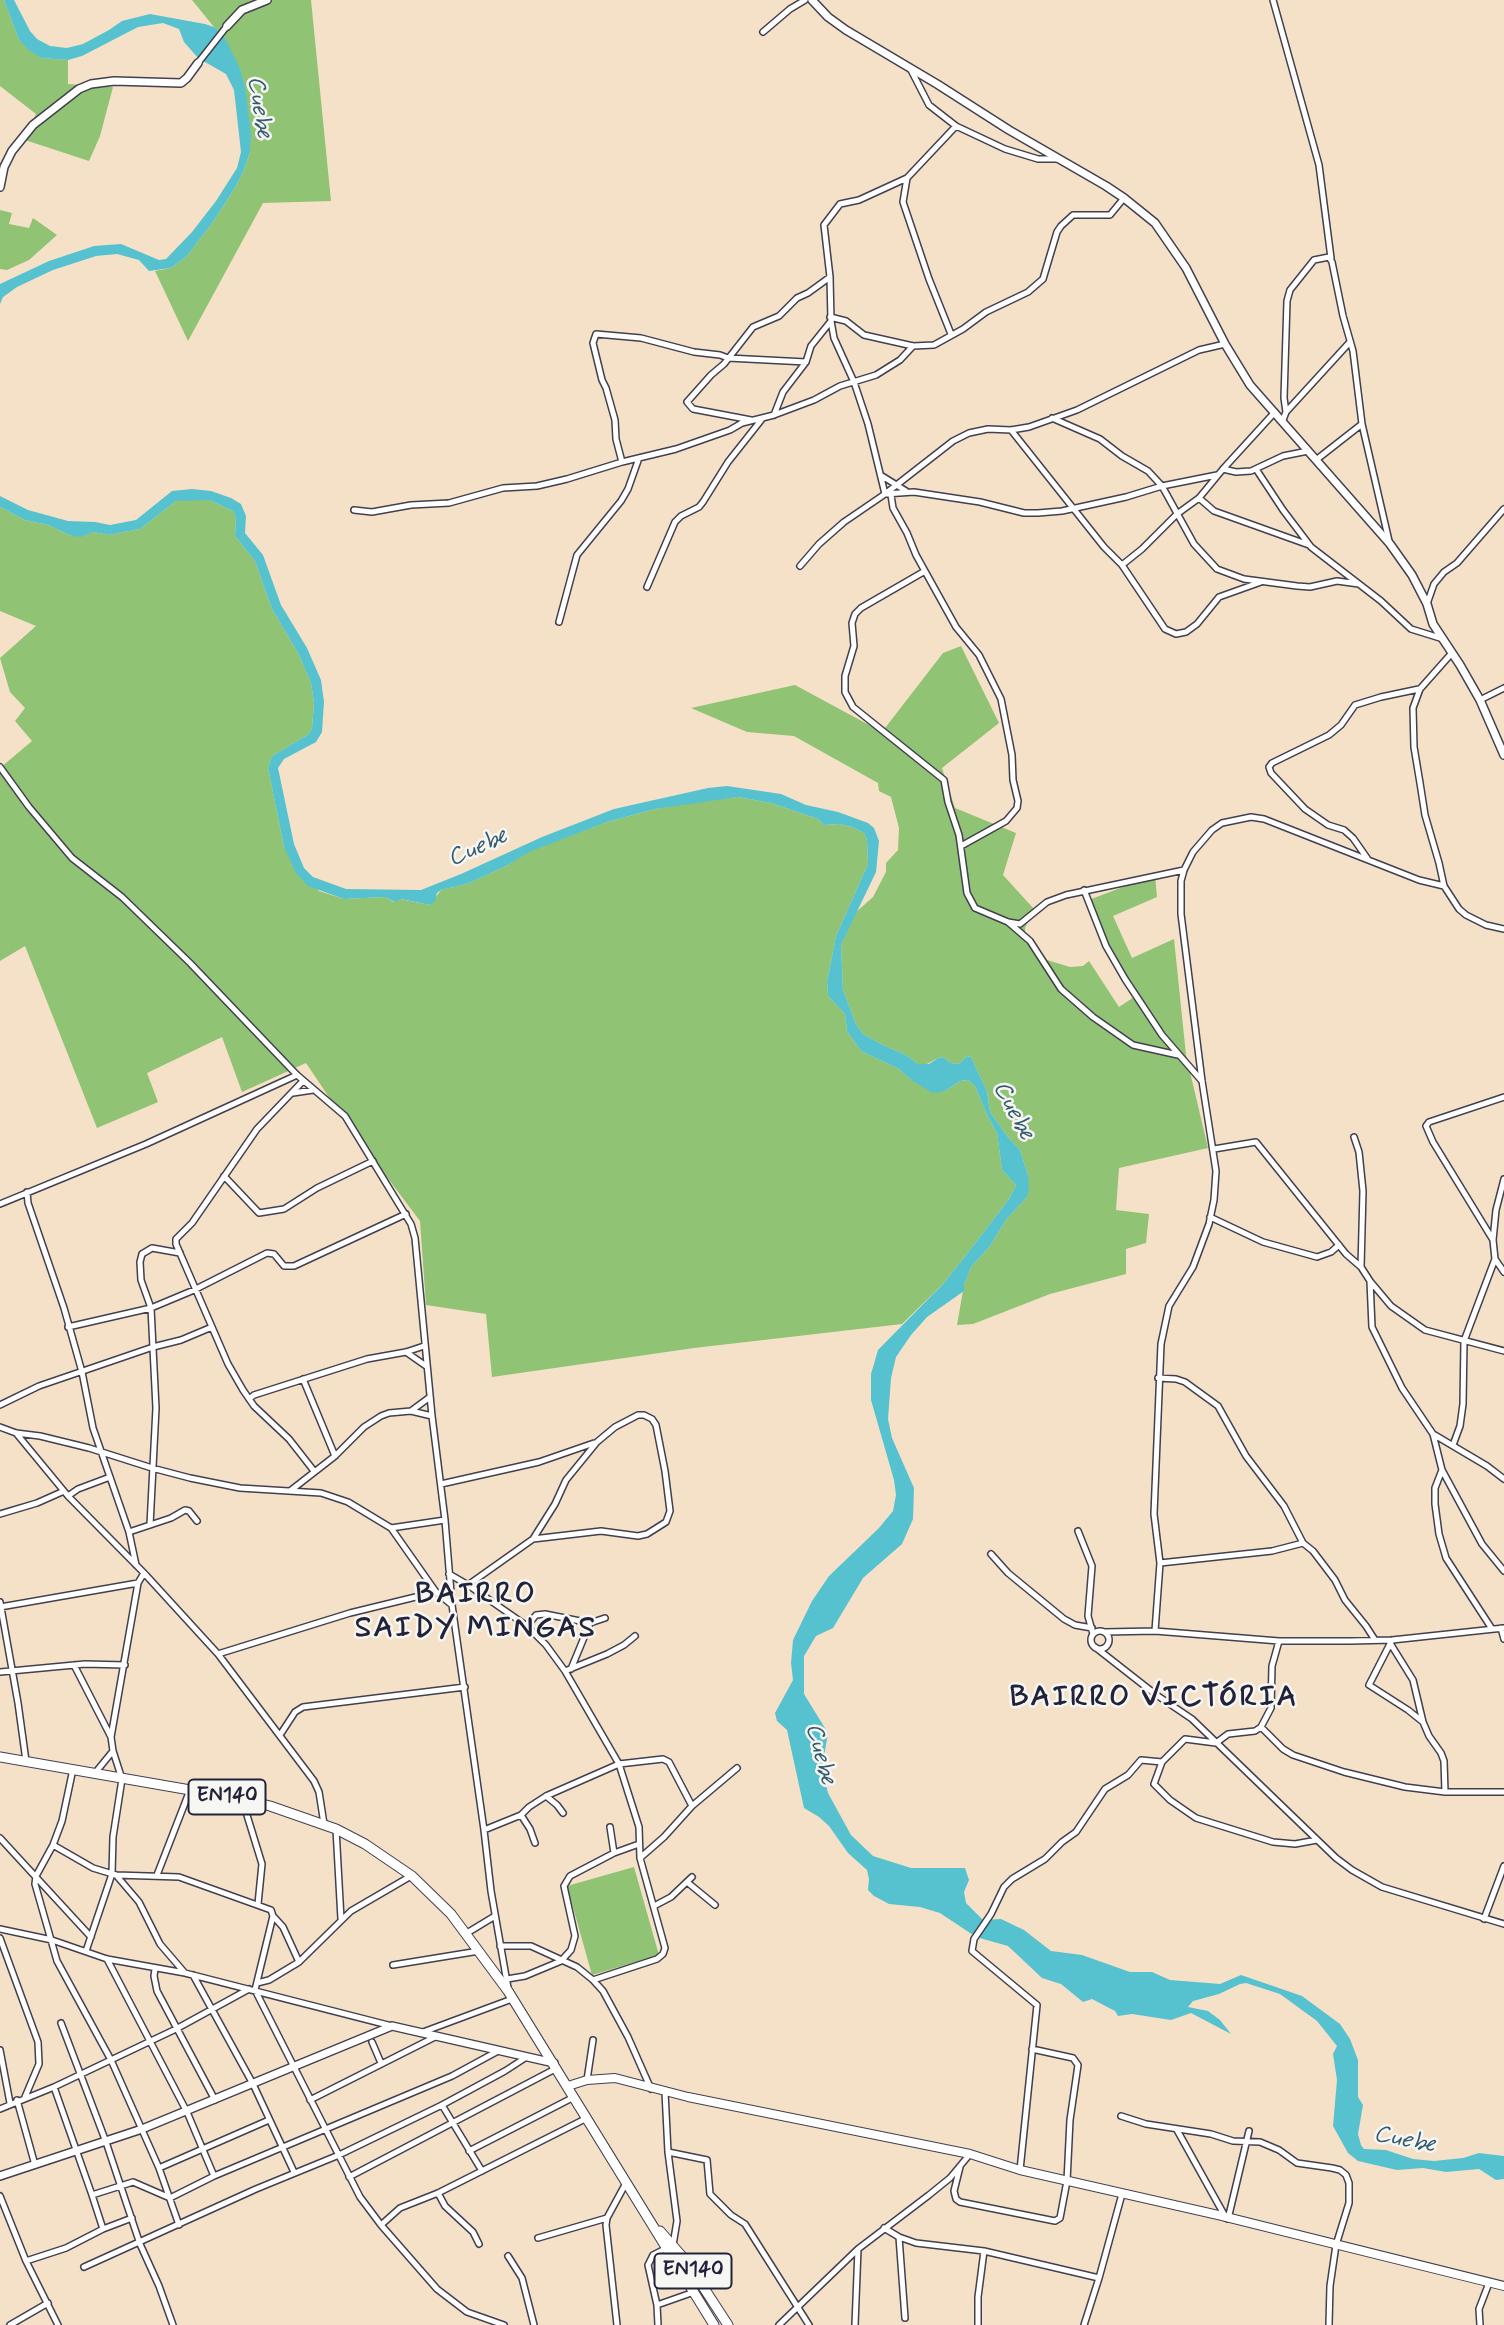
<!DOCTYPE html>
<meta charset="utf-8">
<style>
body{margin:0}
canvas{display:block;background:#f4e1c7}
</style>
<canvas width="1504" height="2325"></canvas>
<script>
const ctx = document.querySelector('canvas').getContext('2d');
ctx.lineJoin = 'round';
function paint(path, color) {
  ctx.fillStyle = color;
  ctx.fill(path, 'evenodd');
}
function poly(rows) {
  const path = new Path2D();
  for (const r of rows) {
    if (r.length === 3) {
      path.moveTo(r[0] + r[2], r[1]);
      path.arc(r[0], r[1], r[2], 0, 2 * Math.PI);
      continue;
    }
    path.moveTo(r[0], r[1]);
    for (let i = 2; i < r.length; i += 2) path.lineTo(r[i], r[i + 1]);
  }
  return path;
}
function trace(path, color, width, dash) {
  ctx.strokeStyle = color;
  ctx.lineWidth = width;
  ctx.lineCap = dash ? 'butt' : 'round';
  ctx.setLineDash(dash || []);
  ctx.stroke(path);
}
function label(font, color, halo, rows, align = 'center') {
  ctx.font = font + ' Mynerve,sans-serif';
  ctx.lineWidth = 5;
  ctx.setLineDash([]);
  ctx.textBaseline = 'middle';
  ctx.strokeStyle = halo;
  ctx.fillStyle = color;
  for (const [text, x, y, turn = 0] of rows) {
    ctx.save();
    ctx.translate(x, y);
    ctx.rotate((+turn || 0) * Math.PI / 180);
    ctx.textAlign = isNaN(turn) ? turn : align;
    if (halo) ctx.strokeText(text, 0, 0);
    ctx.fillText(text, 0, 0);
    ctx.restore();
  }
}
paint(poly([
 [0,0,4,0,19,40,41,58,68,60,68,84,113,87,100,136,89,161,25,140,36,114,0,86],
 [192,0,311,0,331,201,263,203,188,341,155,271,171,268,186,257,213,222,236,186,244,170,250,152,227,44,224,36,214,27],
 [0,210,12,213,9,224,29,228,33,218,57,235,29,260,7,270,0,269],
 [192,499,209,500,233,511,236,518,235,536,255,561,272,609,298,653,311,683,314,703,312,728,309,734,272,756,268,768,284,847,319,891,344,899,385,897,394,902,400,899,430,905,441,890,467,884,508,865,529,851,607,822,655,809,707,800,738,797,771,803,818,819,824,825,839,824,852,827,864,833,867,840,868,864,836,936,827,982,828,996,845,1014,847,1031,861,1051,899,1069,910,1079,945,1091,960,1081,968,1080,975,1086,988,1117,997,1133,1002,1170,1016,1185,1009,1199,963,1259,943,1284,902,1324,694,1348,492,1377,486,1314,426,1305,420,1221,347,1124,306,1063,242,1092,222,1037,147,1073,158,1102,97,1128,25,946,0,961,0,768,32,741,15,721,25,708,10,692,0,658,36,626,0,611,0,507,25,520,48,525,72,536,93,532,109,535,140,529,176,501],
 [961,646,999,723,942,768,955,808,1016,833,1003,875,1034,909,1025,928,1025,942,1047,960,1070,967,1083,966,1089,961,1119,1007,1137,995,1086,901,1155,875,1157,897,1113,916,1132,958,1174,939,1186,1055,1208,1148,1119,1168,1116,1210,1149,1214,1146,1243,1126,1249,1126,1274,1050,1294,973,1324,957,1325,964,1285,971,1267,990,1246,1006,1220,1027,1197,1028,1175,1020,1150,1008,1137,990,1112,987,1091,971,1057,967,1056,959,1064,951,1063,943,1057,938,1058,925,1065,918,1064,906,1055,883,1045,863,1034,856,1024,843,990,841,945,855,913,873,897,886,872,886,863,898,850,899,828,891,797,879,791,878,783,794,736,747,732,691,708,795,685,882,732,943,653],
 [634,1867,659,1955,592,1975,567,1886]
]), '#90c374');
paint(poly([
 [4,0,14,0,30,31,37,39,50,46,67,48,83,44,109,30,122,21,150,14,205,24,214,27,224,36,240,69,245,87,251,134,250,152,244,170,236,186,213,222,186,257,171,268,149,271,139,260,117,254,96,256,53,270,17,287,3,297,0,304,0,284,49,261,94,246,121,244,159,260,166,259,192,232,216,201,237,168,241,152,234,90,226,74,198,58,184,42,179,29,163,23,138,27,82,56,68,60,41,58,29,50,19,40],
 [192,489,211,491,231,498,241,504,246,516,245,533,263,555,281,605,307,648,321,680,324,702,322,732,316,742,284,759,278,768,294,844,304,868,313,877,346,889,421,890,461,874,542,837,614,809,708,788,727,786,781,794,806,805,838,812,868,823,874,828,879,841,876,872,841,945,843,990,856,1024,863,1034,883,1045,906,1055,918,1064,929,1064,938,1058,943,1057,951,1063,959,1064,967,1056,971,1057,987,1091,990,1112,1008,1137,1020,1150,1028,1175,1029,1188,1027,1197,1006,1220,990,1246,971,1267,964,1285,964,1291,927,1317,911,1335,896,1357,891,1378,888,1419,892,1438,914,1488,913,1519,902,1544,863,1578,833,1628,816,1636,804,1656,804,1694,828,1733,822,1768,828,1793,851,1835,873,1856,911,1868,965,1868,969,1880,964,1892,966,1903,983,1920,1001,1919,1024,1930,1051,1951,1082,1955,1130,1972,1152,1972,1170,1980,1220,1984,1241,1975,1302,1996,1340,2024,1350,2039,1358,2060,1358,2097,1363,2105,1358,2134,1361,2145,1364,2149,1386,2150,1413,2159,1434,2161,1463,2158,1479,2153,1504,2156,1504,2179,1496,2180,1479,2169,1446,2172,1423,2168,1397,2170,1358,2161,1348,2153,1333,2126,1337,2080,1333,2054,1337,2046,1317,2021,1280,1994,1246,1983,1240,1984,1219,1994,1193,2001,1188,2007,1208,2011,1220,2020,1231,2034,1191,2013,1171,2020,1132,2014,1118,2016,1115,2011,1092,1999,1083,2002,1061,1984,1042,1978,1008,1946,976,1937,940,1913,920,1907,889,1904,874,1896,868,1890,869,1879,867,1870,848,1853,829,1826,819,1817,804,1808,787,1730,777,1721,775,1713,793,1680,791,1663,793,1640,812,1601,829,1576,879,1528,893,1511,896,1495,894,1480,871,1400,871,1374,878,1350,943,1284,963,1259,1009,1199,1016,1185,1002,1170,997,1133,988,1117,975,1086,968,1080,960,1081,945,1091,933,1093,910,1079,899,1069,861,1051,847,1031,845,1014,828,996,827,982,836,936,868,864,867,840,864,833,852,827,839,824,824,825,818,819,771,803,738,797,655,809,607,822,529,852,508,865,467,884,441,890,437,893,435,901,430,905,401,899,395,902,385,897,344,899,308,886,296,873,284,847,268,768,272,756,309,734,312,728,314,703,311,683,298,653,272,609,255,561,235,536,236,518,233,511,209,500,176,501,140,529,109,535,93,532,81,537,72,536,48,525,25,520,0,507,0,496,28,510,68,521,95,522,110,525,136,520,172,491]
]), '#56c2cf');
const minor = poly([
 [1273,0,1319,165,1331,258],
 [763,32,790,9,805,0],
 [198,63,227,26],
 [911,70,929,105,956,126,1005,149,1038,159,1058,159],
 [956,126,907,178,859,200,840,204,824,225,830,277,831,321,834,338,854,382,868,424,885,494,914,492,980,502,1024,513,1038,513,1062,511,1126,497,1162,486,1217,475],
 [907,178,903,202,929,279,951,334],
 [830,317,846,321,864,335,913,346,934,345,963,329,986,312,1028,292,1043,279,1057,232,1061,226,1073,215,1110,215,1124,198],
 [1286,412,1284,398,1287,301,1290,290,1314,260,1329,257,1332,262,1343,316,1353,351,1362,424],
 [774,415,783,392,806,362,811,346,831,321],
 [1052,418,1100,439,1122,456,1148,471,1162,486,1194,544,1217,569,1244,579,1297,586,1310,587,1337,581,1359,584],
 [751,420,693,409,687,402,711,375,724,364,753,327,779,316,797,298,808,293,830,277],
 [1283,420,1286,412,1349,343],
 [1011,430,1104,547,1122,565,1165,629,1176,634,1186,632,1197,624,1219,597,1261,582],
 [1316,460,1362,424,1389,541],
 [622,462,616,439,615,420,606,388,602,380,593,343,596,334,641,338,694,352,720,355,728,358,806,362],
 [1223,469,1236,472,1251,471,1283,456,1308,451],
 [1256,469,1283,510,1311,547,1381,601,1411,629,1440,638],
 [882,476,906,491],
 [891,495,893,508,907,533,916,555,956,627,979,655,1001,699,1012,755,1013,780,1018,801,1017,808,1006,821,961,846],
 [1199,498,1214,511,1309,545],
 [354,510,372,512,411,505,449,503,503,488,537,486,567,479,622,462,676,449,730,430,742,423,774,415,814,400,840,386,876,375,900,360,913,346],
 [1122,565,1142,549,1177,514,1199,498,1223,469,1275,412],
 [800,566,819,544,844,522,885,494,953,441,969,433,988,429,1011,430,1029,427,1077,410,1199,350,1225,344],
 [925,571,861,608,855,614,852,623,854,646,845,676,845,692,853,707,944,780,948,802,959,835,967,893,975,908,1008,922,1020,924,1047,902,1066,895,1184,870],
 [647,587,675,522,681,516,699,507,703,502,728,462,762,419],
 [1427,604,1434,584,1444,572,1457,563,1504,509],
 [559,622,577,555,621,501,628,489,639,458],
 [1480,700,1504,688],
 [0,767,29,807,72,858,122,897,190,963,297,1075,345,1116,411,1224,415,1238,432,1416,445,1520,452,1605,484,1830,491,1891,508,1988],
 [1367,858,1353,838,1344,830,1328,825,1305,809,1271,773,1269,767,1272,763,1329,735,1341,725,1355,705,1381,697,1419,689],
 [1444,886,1459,909,1466,915,1486,925,1504,929],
 [1084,890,1106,946,1125,979,1162,1035,1201,1080],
 [1008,922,1030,941,1061,989,1093,1017,1133,1045,1178,1055],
 [303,1081,257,1129,192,1223,176,1239,176,1244,228,1364,243,1390,254,1406,289,1439,314,1471],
 [293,1093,313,1090],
 [1354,1137,1359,1152,1363,1191,1361,1267,1370,1281,1372,1327,1402,1388,1433,1434,1442,1470,1435,1488,1435,1504,1439,1534,1446,1558,1492,1629],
 [1214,1149,1256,1142,1346,1254,1361,1267],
 [224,1176,259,1213,284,1209,317,1188,373,1161],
 [27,1192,28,1203,64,1308,82,1372,93,1428,129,1532,136,1565],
 [0,1204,146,1144,297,1075],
 [1210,1217,1263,1242,1317,1257,1331,1252,1339,1245],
 [1493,1240,1433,1142,1426,1126,1429,1122,1504,1097],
 [1495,1259,1504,1272],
 [1370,1281,1391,1306,1425,1330,1504,1351],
 [68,1327,151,1308,194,1290,267,1253,274,1254,284,1266,294,1266,406,1214],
 [406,1352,426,1366],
 [1158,1378,1176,1379,1185,1382,1218,1406,1246,1456,1284,1506,1303,1543,1313,1551,1335,1580,1345,1600,1366,1626,1375,1640],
 [303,1379,335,1456],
 [249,1399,254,1395,367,1359,406,1352,424,1346],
 [0,1405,39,1386,153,1347,181,1340,212,1327],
 [411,1411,430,1397],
 [0,1427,16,1433,40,1436,89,1448,152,1468,190,1478,240,1488,321,1493,348,1502,391,1528,436,1592,452,1605],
 [16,1433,68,1496,144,1573,218,1654,314,1781,319,1792,324,1824],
 [1433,1434,1487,1466,1504,1479],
 [1453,1445,1460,1426,1463,1404,1464,1341,1495,1259,1493,1240,1496,1210,1504,1179],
 [1442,1470,1482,1544,1504,1571],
 [441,1484,539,1462,594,1443],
 [290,1491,335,1456,364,1427,381,1416,389,1413,411,1411,432,1416],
 [68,1496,78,1489,110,1477],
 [0,1514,37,1503,64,1491],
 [150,1525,156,1408,151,1308,141,1280,140,1262,142,1254,152,1248,180,1253],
 [391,1528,445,1520],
 [1078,1531,1092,1566,1088,1616,1093,1634],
 [129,1532,171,1518,185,1510,189,1511,197,1521],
 [991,1554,1008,1573,1064,1619,1075,1625,1092,1628],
 [1160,1563,1272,1551,1303,1543],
 [449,1574,468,1585,527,1626,546,1645,565,1671,619,1764,639,1827,640,1858,664,1837,692,1806,737,1768],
 [468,1585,533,1539,601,1531,638,1536,647,1534,666,1522,670,1511,665,1471,656,1425,652,1419,644,1415,638,1415,615,1427,597,1442,566,1480,555,1504,533,1539],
 [0,1602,18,1703,26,1761],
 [0,1607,138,1583],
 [527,1626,536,1615,545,1614,590,1623,605,1618],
 [1501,1628,1504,1639],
 [1155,1631,1160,1563,1154,1514,1161,1344,1169,1306,1193,1267,1209,1224,1214,1200,1216,1171,1202,1081,1181,914,1181,881,1184,870,1193,852,1212,830,1222,823,1251,817,1264,819,1419,880,1444,886,1439,863,1425,815,1420,783,1414,747,1413,708,1420,689,1451,654],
 [1100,1640,9],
 [1104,1632,1155,1631,1279,1641,1350,1641,1392,1640,1504,1628],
 [1392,1640,1369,1685,1408,1710,1423,1722,1429,1736,1441,1753,1444,1761,1445,1792],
 [1390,1643,1413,1680,1423,1722],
 [1095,1647,1155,1694,1192,1719,1336,1858,1352,1870,1382,1887,1504,1924],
 [218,1654,350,1613,436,1592],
 [74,1665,111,1737],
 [571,1669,590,1623],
 [565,1671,607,1654,624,1645,635,1636],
 [0,1672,85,1664,125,1665],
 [1261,1727,1283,1749,1293,1755,1344,1772,1405,1787,1445,1792,1504,1792],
 [280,1735,295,1712,303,1707,465,1687],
 [1162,1762,1154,1784,1170,1800,1196,1818,1273,1842,1295,1844,1317,1840],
 [73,1769,62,1821,53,1845,36,1876,35,1884,57,1961,111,2060,159,2168,179,2225],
 [95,1773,113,1751],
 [546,1796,557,1805,563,1813],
 [242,1799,262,1864,258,1904],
 [521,1815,530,1829,535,1843],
 [336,1829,341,1919],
 [484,1830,521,1815,529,1807,546,1796,619,1764,663,1759,669,1762,692,1806],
 [0,1838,91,1937],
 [53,1845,93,1868,116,1875,179,1877,271,1910,273,1916,255,1990,360,2197,381,2225,437,2289,467,2312,504,2325],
 [614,1853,639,1844],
 [116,1875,139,1902,160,1944,184,1972],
 [157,1875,190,1790],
 [687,1882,715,1905],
 [654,1906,671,1897,692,1877],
 [273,1916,283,1927,299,1962],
 [1484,1919,1504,1866],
 [0,1929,52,1940,107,1959,185,1973,392,2026],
 [467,1933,495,1916],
 [0,1938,38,2042,39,2064,25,2097],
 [500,1946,531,1946,577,1967,593,1980,603,1991,628,2037,651,2089],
 [86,1951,112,1874,113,1837,122,1779,113,1751,111,1737,138,1583,144,1573],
 [107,1959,187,2112,214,2176],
 [393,1965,479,1951],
 [155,1969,154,1976,157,1991,215,2100],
 [193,1975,253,2084,294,2172],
 [507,1979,525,1976,561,1961,571,1950,575,1936,564,1886,570,1876,614,1853,610,1827],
 [593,1980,657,1959,663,1954,665,1948,640,1858],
 [257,1983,269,1980,299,1962,351,1911,411,1876],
 [61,2023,106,2142,140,2244,159,2286,173,2325],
 [423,2032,512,1999],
 [372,2042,381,2063],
 [0,2050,10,2103],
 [587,2080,593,2040],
 [54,2087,92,2195],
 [17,2100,35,2165],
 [310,2100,435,2037],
 [442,2105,482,2171],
 [0,2109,54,2087,176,2029,249,1989],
 [1121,2116,1146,2124,1211,2134,1233,2141,1260,2142,1279,2150,1297,2163,1332,2168,1340,2170,1346,2175,1349,2183,1349,2203,1336,2245,1330,2286,1329,2325],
 [1177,2130,1226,2218],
 [469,2151,574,2097],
 [668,2152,707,2160,710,2194,731,2215,745,2224,809,2325],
 [960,2167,954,2191,956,2199,960,2202,1055,2221,1060,2218,1067,2181,1070,2120,1078,2065,1073,2058,1032,2049],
 [159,2168,269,2120],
 [1020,2170,1037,2005,972,1951,974,1939,991,1914,1004,1887,1012,1879,1045,1859,1062,1842,1076,1832,1105,1789,1128,1775,1141,1760,1162,1762,1185,1739,1216,1743,1228,1734,1255,1731,1261,1727,1271,1708,1272,1666,1279,1641],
 [349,2177,557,2068],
 [438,2193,445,2206,473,2232,479,2244],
 [0,2196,26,2261,58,2325],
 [170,2198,214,2176,452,2076,498,2051],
 [1228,2219,1249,2131],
 [381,2225,400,2208,438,2193,587,2118],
 [884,2228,899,2237,916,2243,984,2251,1099,2278],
 [103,2229,92,2195,133,2182,170,2198],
 [899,2237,905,2318],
 [538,2238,607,2218],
 [508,2256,522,2278,534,2325],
 [26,2261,66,2248,103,2229,132,2218],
 [84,2267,256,2189,339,2155,442,2105,505,2071,525,2058],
 [657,2305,694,2292],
 [10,2325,48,2303],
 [617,2325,606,2225,607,2218,626,2183],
 [658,2325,657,2305,648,2265,653,2255,673,2245,677,2221,668,2152,665,2092],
 [779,2325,858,2249],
 [855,2325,858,2249,929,2195,950,2178,970,2154],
 [978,2325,978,2297,984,2251],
 [1084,2325,1099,2278,1122,2194],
 [1480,2325,1479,2309,1489,2283]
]);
const tertiary = poly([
 [812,0,828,17,846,30,937,84,1009,130,1106,186,1124,198,1155,223,1186,268,1225,344,1250,385,1390,544,1412,575,1427,604,1433,624,1460,665,1480,700,1504,755],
 [227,26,242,10,267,0],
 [0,187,4,167,12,151,33,125,79,89,91,84,114,81,181,83,187,78,198,63],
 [0,2176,142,2129,392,2026,554,2063]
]);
const secondary = poly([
 [568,2086,587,2080,615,2078,688,2097,970,2154,1020,2170,1218,2215,1504,2286]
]);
const primary = poly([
 [0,1757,242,1799,270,1806,336,1829,365,1844,412,1876,451,1914,508,1991,714,2325],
 [660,2231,687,2262,728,2325]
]);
trace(minor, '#423f50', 8);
trace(tertiary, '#423f50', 10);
trace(secondary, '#423f50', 10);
trace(primary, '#423f50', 11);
trace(minor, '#fff', 5);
trace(tertiary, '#fff', 7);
trace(secondary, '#fff', 8);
trace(primary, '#fff', 9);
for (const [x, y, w] of [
 [227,1797,77],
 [693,2271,77]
]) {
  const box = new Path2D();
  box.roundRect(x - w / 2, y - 17.5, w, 35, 5);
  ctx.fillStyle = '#f6f6f2';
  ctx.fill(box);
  trace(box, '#22223b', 2);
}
label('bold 21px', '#22223b', null, [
 ["EN140",227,1797],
 ["EN140",693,2271]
]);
label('italic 24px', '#345a6f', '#f6f6f2', [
 ["Cuebe",258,107,82],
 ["Cuebe",478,849,-23],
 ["Cuebe",1012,1111,63],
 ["Cuebe",819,1754,76],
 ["Cuebe",1404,2141,12]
]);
ctx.letterSpacing = '2px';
label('bold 30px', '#22223b', '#f6f6f2', [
 ["BAIRRO",476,1596],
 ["SAIDY MINGAS",476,1630],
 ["BAIRRO VICTÓRIA",1154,1699]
]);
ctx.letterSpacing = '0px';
</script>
